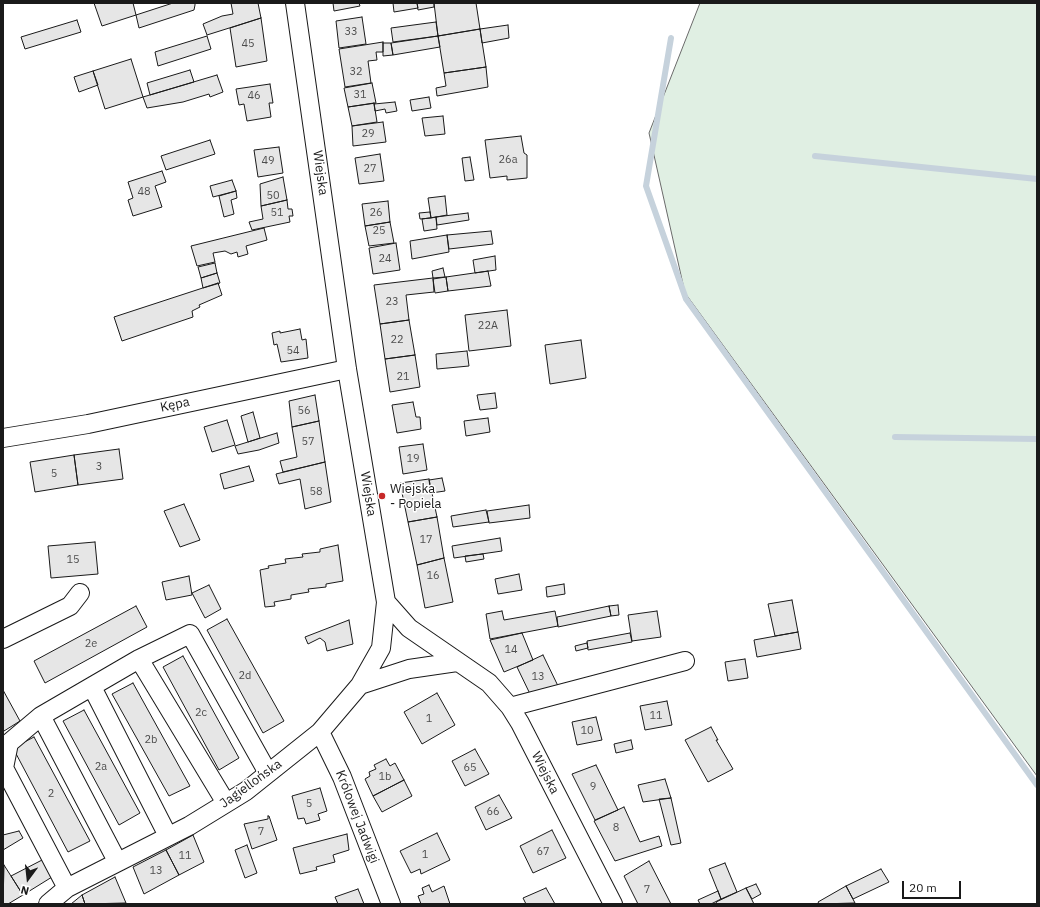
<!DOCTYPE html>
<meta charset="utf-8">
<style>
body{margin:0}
#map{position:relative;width:1040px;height:907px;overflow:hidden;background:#fff;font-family:"IBM Plex Sans",sans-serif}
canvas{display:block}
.frame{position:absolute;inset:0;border:4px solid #1a1a1a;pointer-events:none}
.north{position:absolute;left:8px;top:859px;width:40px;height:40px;-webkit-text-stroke:3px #fff;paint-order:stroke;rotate:195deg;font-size:11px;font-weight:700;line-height:16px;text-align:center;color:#1a1a1a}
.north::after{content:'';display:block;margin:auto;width:14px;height:18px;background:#1a1a1a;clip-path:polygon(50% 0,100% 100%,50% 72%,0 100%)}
.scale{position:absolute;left:902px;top:881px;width:59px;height:18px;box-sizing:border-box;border:2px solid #1a1a1a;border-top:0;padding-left:5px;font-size:12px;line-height:14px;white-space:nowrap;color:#1a1a1a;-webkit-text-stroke:3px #fff;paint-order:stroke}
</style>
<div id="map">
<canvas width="1040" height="907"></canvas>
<div class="frame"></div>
<div class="north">N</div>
<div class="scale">20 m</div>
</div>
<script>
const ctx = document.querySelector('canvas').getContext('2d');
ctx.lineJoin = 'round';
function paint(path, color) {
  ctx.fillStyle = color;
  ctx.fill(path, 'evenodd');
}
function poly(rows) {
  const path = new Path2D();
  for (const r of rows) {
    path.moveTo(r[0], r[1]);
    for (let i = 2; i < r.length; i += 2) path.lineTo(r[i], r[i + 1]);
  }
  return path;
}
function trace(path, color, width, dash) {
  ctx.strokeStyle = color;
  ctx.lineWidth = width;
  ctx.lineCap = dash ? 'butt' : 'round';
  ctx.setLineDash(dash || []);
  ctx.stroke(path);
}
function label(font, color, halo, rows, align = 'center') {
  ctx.font = font + ' "IBM Plex Sans",sans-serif';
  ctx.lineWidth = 3;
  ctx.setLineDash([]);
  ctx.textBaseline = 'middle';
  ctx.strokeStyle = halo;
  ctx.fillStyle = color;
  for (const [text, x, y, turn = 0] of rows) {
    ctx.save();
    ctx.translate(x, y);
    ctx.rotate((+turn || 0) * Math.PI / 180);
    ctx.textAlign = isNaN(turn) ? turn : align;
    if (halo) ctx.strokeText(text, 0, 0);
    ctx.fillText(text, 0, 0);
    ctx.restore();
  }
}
const green = poly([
 [700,3,1037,3,1037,776,685,293,649,133,700,3]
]);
paint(green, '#e0efe3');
trace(green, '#6a6a6a', 1);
trace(poly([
 [671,38,646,186,686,299,1037,785],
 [815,156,1037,179],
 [895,437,1037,439]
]), '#c6d2dc', 6);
const building = poly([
 [94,3,133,3,136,15,102,26,94,3],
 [173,3,195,3,195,5,194,10,139,28,136,15,173,3],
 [231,3,258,3,261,18,207,35,203,24,222,16,233,14,231,3],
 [333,3,359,3,360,6,334,11,333,3],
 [393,3,417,3,418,8,394,12,393,3],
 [417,3,434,3,434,7,418,10,417,3],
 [434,3,476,3,480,29,438,36,434,3],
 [362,17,366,44,339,48,336,21,362,17],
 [261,18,267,61,236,67,230,28,261,18],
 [77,20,81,32,25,49,21,37,77,20],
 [436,22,438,36,393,42,391,28,436,22],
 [508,25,509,38,482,43,480,29,508,25],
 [480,29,486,67,444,73,438,36,480,29],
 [207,36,211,49,158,66,155,52,207,36],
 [438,36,440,47,393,55,391,43,438,36],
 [383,42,383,52,376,52,377,60,368,61,371,83,345,87,339,49,383,42],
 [383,43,391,43,393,55,383,56,383,43],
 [131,59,143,97,105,109,93,71,131,59],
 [486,67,488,87,437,96,436,88,446,86,444,73,486,67],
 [190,70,194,82,150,95,147,83,190,70],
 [93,71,98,85,79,92,74,77,93,71],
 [217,75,223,92,210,97,209,94,183,102,147,108,143,97,217,75],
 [372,83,376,103,348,107,344,88,372,83],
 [270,84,273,103,269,103,271,117,247,121,244,104,239,105,236,89,270,84],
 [429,97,431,108,412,111,410,100,429,97],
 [395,102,397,111,386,113,385,109,375,111,374,104,395,102],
 [374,103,377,122,352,126,348,107,374,103],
 [443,116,445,134,425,136,422,118,443,116],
 [383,122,386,142,353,146,352,126,383,122],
 [521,136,524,153,527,155,527,178,507,180,507,176,490,178,485,140,521,136],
 [210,140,215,154,166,170,161,156,210,140],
 [279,147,283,173,258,177,254,150,279,147],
 [380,154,384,181,359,184,355,158,380,154],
 [470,157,474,180,465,181,462,158,470,157],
 [162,171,166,182,155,186,162,207,133,216,128,200,133,198,128,182,162,171],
 [283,177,287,200,261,206,260,184,283,177],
 [232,180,236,191,213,197,210,186,232,180],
 [236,191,237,198,231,200,234,214,224,217,219,196,236,191],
 [445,196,447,215,431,218,428,198,445,196],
 [287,200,288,209,292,209,293,216,289,216,290,222,252,230,249,222,263,219,261,206,287,200],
 [388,201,390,222,365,226,362,204,388,201],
 [430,212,431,218,420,219,419,213,430,212],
 [468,213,469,220,437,225,436,217,468,213],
 [436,217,437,229,424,231,422,219,436,217],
 [390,222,394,243,369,246,365,226,390,222],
 [264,228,267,240,246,246,248,254,238,257,237,252,231,254,225,251,213,253,215,262,197,266,191,246,264,228],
 [491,231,493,244,449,249,447,235,491,231],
 [447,235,449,252,412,259,410,241,447,235],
 [396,243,400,270,373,274,369,248,396,243],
 [495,256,496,270,475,273,473,260,495,256],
 [215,263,217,273,201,278,198,267,215,263],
 [443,268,445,277,433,278,432,271,443,268],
 [488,271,491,286,448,291,446,277,488,271],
 [217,273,220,283,203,288,201,278,217,273],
 [446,277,448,291,435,293,433,279,446,277],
 [433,278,434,292,406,295,409,320,380,324,374,285,433,278],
 [218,283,222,295,199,305,200,307,192,311,193,317,122,341,114,317,218,283],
 [507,310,511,346,469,351,465,315,507,310],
 [409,320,415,355,385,359,380,324,409,320],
 [300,329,302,340,306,339,308,358,281,362,277,344,274,345,272,333,280,331,280,333,300,329],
 [581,340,586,378,550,384,545,345,581,340],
 [467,351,469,366,437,369,436,354,467,351],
 [415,355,420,387,390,392,385,359,415,355],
 [495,393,497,408,480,410,477,395,495,393],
 [315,395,319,421,292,427,289,401,315,395],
 [413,402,416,417,420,417,421,429,397,433,392,405,413,402],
 [253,412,260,438,248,442,241,416,253,412],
 [488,418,490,432,466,436,464,421,488,418],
 [227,420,235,445,212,452,204,427,227,420],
 [319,421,325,462,283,472,280,461,297,457,292,427,319,421],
 [277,433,279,443,259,450,238,454,235,446,277,433],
 [423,444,427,470,403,474,399,447,423,444],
 [119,449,123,479,78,485,74,455,119,449],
 [74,455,78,485,35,492,30,462,74,455],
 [325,462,331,502,305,509,300,479,279,484,276,474,325,462],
 [249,466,254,481,224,489,220,474,249,466],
 [442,478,445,491,431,493,429,480,442,478],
 [429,479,437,517,408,522,400,483,429,479],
 [184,504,200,540,180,547,164,511,184,504],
 [529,505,530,518,489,523,487,511,529,505],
 [486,510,489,522,453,527,451,516,486,510],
 [437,517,444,558,417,565,408,522,437,517],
 [500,538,502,551,454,558,452,546,500,538],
 [95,542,98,574,51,578,48,546,95,542],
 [338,545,343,581,326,584,326,587,308,589,309,592,291,595,291,599,274,602,275,606,265,607,260,570,269,568,268,566,286,563,285,559,303,557,302,554,320,552,320,549,338,545],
 [483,554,484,559,466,562,465,556,483,554],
 [444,558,453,602,425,608,417,565,444,558],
 [519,574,522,590,498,594,495,579,519,574],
 [189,576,192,595,166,600,162,582,189,576],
 [564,584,565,594,547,597,546,587,564,584],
 [209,585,221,609,205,618,192,593,209,585],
 [792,600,798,632,775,636,768,604,792,600],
 [618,605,619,615,611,616,609,606,618,605],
 [136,606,147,627,45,683,34,661,136,606],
 [609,606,611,616,558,627,557,617,609,606],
 [502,611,504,620,555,611,558,626,490,639,486,614,502,611],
 [657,611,661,637,632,641,628,615,657,611],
 [227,619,284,721,263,733,207,630,227,619],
 [349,620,353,644,327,651,325,642,320,638,308,644,305,637,349,620],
 [798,632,801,649,757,657,754,640,798,632],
 [522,633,533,660,504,672,490,640,522,633],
 [630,633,632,642,588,650,587,641,630,633],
 [587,643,588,648,576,651,575,646,587,643],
 [543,655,559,688,531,696,517,667,543,655],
 [183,656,239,758,219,770,163,667,183,656],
 [745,659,748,678,728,681,725,662,745,659],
 [133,683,190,786,169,796,112,694,133,683],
 [3,690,20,721,4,731,3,729,3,690],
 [437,693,455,725,422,744,404,712,437,693],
 [667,701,672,725,645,730,640,706,667,701],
 [84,710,140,813,119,825,63,721,84,710],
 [596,717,602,740,577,745,572,722,596,717],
 [711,727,718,740,716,740,733,769,708,782,685,740,711,727],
 [34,737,90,841,68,852,13,748,34,737],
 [631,740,633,749,616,753,614,744,631,740],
 [475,749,489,774,465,786,452,761,475,749],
 [386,759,390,766,395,763,404,780,373,796,365,779,370,776,369,772,376,769,374,765,386,759],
 [596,765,618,810,595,820,572,774,596,765],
 [665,779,671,798,643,802,638,785,665,779],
 [404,780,412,796,382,812,373,796,404,780],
 [320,788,327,811,318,814,320,820,306,824,304,818,298,819,292,796,320,788],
 [499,795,512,818,486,830,475,807,499,795],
 [671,798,681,843,671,845,659,799,671,798],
 [624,807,640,842,659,836,662,846,615,861,594,821,624,807],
 [268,816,269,816,277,840,252,849,244,824,268,819,268,816],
 [552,830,566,858,533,873,520,846,552,830],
 [19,831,23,838,3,850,3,835,19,831],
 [437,833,450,860,421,874,420,869,411,873,400,851,437,833],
 [347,834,349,850,333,855,335,862,316,867,317,870,300,874,293,848,347,834],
 [193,835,204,862,179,875,166,850,193,835],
 [247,845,257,873,245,878,235,850,247,845],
 [166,850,179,875,144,894,133,867,166,850],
 [44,859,52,877,23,895,11,876,44,859],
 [649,861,671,904,638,904,624,876,649,861],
 [725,863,737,892,721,899,709,869,725,863],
 [4,865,23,895,8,904,3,904,4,865],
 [881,869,889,882,853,899,846,886,881,869],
 [115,877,126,903,85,904,82,895,115,877],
 [756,884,761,894,752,899,746,888,756,884],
 [429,885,432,892,444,886,450,904,421,904,418,896,424,894,422,888,429,885],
 [846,886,855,903,819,904,818,902,846,886],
 [546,888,555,904,526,904,523,898,546,888],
 [746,888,754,904,717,904,716,902,746,888],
 [358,889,364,904,338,904,335,897,358,889],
 [718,891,721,899,711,904,700,904,698,900,718,891],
 [82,895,85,904,71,904,82,895]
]);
paint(building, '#e6e6e6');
trace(building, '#1a1a1a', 1);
const street = poly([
 [295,3,347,369,386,602,409,628,489,683,510,707,520,723,613,904],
 [3,438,88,424,347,369],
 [3,639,70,606,80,593],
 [139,659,226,803],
 [360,685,409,669,457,662],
 [92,687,168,836],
 [510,707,685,661],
 [41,716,117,861],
 [320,732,342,777,391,904],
 [67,888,4,768,9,743,41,716,139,659,190,634,268,773],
 [48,904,67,888,189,826,246,791,320,732,360,685,381,648,386,602]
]);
trace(street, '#1a1a1a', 20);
trace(street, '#fff', 18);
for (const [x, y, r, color] of [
 [382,496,4,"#c62828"]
]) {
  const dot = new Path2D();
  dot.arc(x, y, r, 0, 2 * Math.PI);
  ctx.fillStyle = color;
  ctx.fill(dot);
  trace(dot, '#fff', 1.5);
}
label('11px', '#4d4d4d', null, [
 ["33",351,32],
 ["45",248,44],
 ["32",356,72],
 ["31",360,95],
 ["46",254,96],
 ["29",368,134],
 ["26a",508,160],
 ["49",268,161],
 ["27",370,169],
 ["48",144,192],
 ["50",273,196],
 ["51",277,213],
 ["26",376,213],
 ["25",379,231],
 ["24",385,259],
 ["23",392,302],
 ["22A",488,326],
 ["22",397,340],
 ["54",293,351],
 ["21",403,377],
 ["56",304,411],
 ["57",308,442],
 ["19",413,459],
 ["3",99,467],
 ["5",54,474],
 ["58",316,492],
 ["17",426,540],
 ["15",73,560],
 ["16",433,576],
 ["2e",91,644],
 ["14",511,650],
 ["2d",245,676],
 ["13",538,677],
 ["2c",201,713],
 ["11",656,716],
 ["1",429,719],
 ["10",587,731],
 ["2b",151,740],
 ["2a",101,767],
 ["65",470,768],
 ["1b",385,777],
 ["9",593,787],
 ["2",51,794],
 ["5",309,804],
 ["66",493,812],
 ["8",616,828],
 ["7",261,832],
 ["67",543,852],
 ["1",425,855],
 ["11",185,856],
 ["13",156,871],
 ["7",647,890]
]);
label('13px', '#1a1a1a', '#fff', [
 ["Wiejska",320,173,82],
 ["Kępa",175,405,-12],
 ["Wiejska",368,494,81],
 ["Wiejska",545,773,63],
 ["Jagiellońska",251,784,-36],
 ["Królowej Jadwigi",357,817,69]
]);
label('13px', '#1a1a1a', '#fff', [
 ["Wiejska",390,489],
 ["- Popiela",390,504]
], 'left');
</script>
